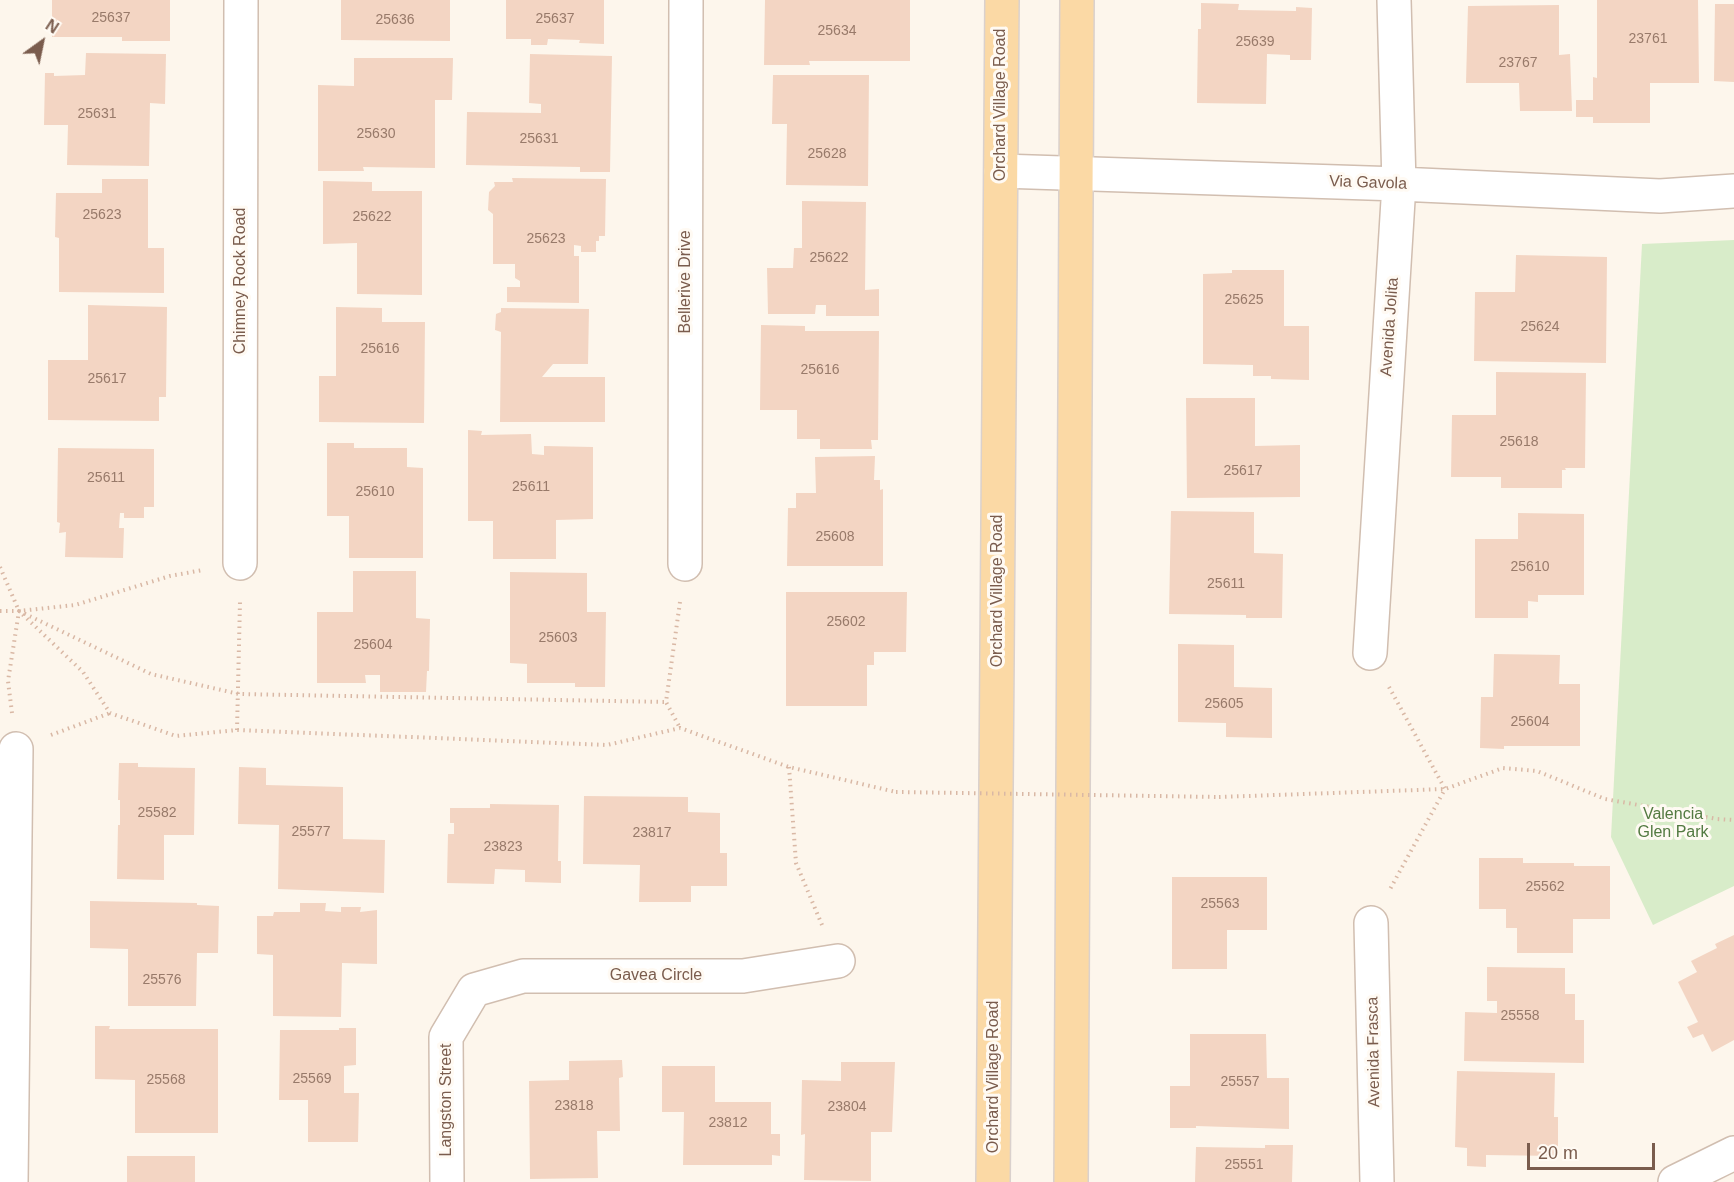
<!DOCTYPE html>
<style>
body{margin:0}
#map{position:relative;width:1734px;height:1182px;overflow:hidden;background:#fdf6ec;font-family:Arial,sans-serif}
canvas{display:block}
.north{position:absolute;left:12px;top:12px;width:60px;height:60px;-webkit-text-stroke:4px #fffaf3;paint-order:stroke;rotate:33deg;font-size:16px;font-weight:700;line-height:24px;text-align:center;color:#7a5c4d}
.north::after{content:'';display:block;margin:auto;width:21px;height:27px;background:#7a5c4d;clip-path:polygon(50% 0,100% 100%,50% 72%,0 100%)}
.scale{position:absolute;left:1527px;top:1143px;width:128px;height:27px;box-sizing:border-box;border:3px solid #7a5c4d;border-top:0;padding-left:8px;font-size:18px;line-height:21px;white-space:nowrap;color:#7a5c4d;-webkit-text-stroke:4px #fffaf3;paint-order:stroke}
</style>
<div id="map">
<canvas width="1734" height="1182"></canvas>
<div class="north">N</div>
<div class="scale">20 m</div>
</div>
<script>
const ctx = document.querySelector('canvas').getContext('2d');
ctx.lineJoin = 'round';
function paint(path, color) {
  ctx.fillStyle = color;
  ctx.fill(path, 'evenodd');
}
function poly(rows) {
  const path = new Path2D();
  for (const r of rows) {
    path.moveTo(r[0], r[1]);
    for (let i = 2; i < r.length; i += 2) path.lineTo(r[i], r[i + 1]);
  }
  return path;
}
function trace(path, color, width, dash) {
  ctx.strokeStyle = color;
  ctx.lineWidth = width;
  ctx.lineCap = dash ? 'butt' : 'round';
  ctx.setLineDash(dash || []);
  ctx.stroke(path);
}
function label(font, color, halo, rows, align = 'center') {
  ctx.font = font + ' Arial,sans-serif';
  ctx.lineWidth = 6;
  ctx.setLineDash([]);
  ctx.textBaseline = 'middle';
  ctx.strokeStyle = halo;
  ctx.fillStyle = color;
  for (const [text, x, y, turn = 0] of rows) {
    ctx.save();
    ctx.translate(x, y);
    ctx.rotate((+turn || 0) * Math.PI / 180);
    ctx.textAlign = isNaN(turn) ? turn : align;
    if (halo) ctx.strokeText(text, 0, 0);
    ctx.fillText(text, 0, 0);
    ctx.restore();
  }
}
paint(poly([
 [1734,240,1734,886,1653,925,1611,837,1642,244]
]), '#d8ecc9');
paint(poly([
 [52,0,170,0,170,41,122,41,122,37,52,37],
 [341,0,450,0,450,41,341,40],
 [506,0,604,0,604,44,579,43,580,40,548,39,547,45,531,45,531,39,506,39],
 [765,0,910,0,910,61,809,61,810,65,764,65],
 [1597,0,1698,0,1699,83,1650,83,1650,123,1593,123,1593,117,1576,117,1576,100,1593,100,1593,77,1597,78],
 [1201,3,1239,4,1238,10,1296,11,1296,7,1312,8,1311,60,1290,60,1290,55,1267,54,1266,104,1197,103,1198,29,1201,29],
 [1715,4,1734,4,1734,82,1714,81],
 [1559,5,1559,55,1570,54,1572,111,1520,111,1519,83,1466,83,1468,6],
 [86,53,166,54,165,104,150,103,149,166,67,165,68,125,44,125,45,73,54,73,54,76,85,75],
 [530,54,612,56,610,172,580,172,580,167,466,165,467,112,541,113,541,104,529,103],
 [354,58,453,58,452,100,435,100,435,168,363,167,364,171,318,171,318,85,354,86],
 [773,75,869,75,868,186,786,185,787,124,772,124],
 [512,178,606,179,605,236,599,236,599,241,596,241,596,252,581,252,581,246,574,245,574,256,579,256,579,303,507,302,507,287,520,287,520,281,515,278,515,264,493,264,493,214,488,210,489,192,495,186,494,182,513,182],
 [102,179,148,179,148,248,164,248,164,293,59,292,59,238,55,237,56,193,102,193],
 [323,181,372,182,372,191,422,191,422,295,357,294,357,243,323,244],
 [802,201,866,202,865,290,879,289,879,316,826,316,826,305,816,305,815,314,768,314,767,268,793,268,794,248,802,248],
 [1516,255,1607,257,1606,363,1474,361,1475,292,1515,292],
 [1232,270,1284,270,1284,326,1309,326,1309,380,1271,379,1271,376,1253,376,1253,365,1203,364,1203,274,1232,273],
 [88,305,167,307,166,397,159,397,159,421,48,420,48,360,88,360],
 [336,307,382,308,382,322,425,322,424,423,319,422,319,376,336,376],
 [501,308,589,309,588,364,553,364,542,377,605,377,605,422,500,422,501,332,495,330,496,314,501,312],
 [761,325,805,326,805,331,879,331,878,440,871,440,872,449,820,449,820,439,797,439,797,410,760,410],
 [1496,372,1586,373,1585,468,1565,468,1566,470,1562,470,1562,488,1501,488,1501,477,1451,477,1452,415,1496,415],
 [1186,398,1255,398,1255,446,1300,445,1300,497,1187,498],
 [468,430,482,431,481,435,531,434,532,454,544,455,544,446,593,447,593,519,556,520,556,559,493,559,493,521,468,521],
 [327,443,354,443,354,448,407,448,407,467,423,468,423,558,349,558,349,516,327,516],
 [58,448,154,449,154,507,144,507,144,518,124,518,124,513,120,513,119,528,124,528,123,558,65,557,66,532,59,533,60,523,57,522],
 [875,456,874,480,880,480,880,490,883,489,883,566,787,566,788,508,796,508,796,493,816,493,815,457],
 [1171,511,1254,512,1254,553,1283,554,1282,618,1246,618,1246,615,1169,614],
 [1518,513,1584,514,1584,595,1538,595,1538,602,1528,601,1528,618,1475,618,1475,539,1518,539],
 [353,571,416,571,416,618,430,619,429,671,427,671,426,692,380,692,380,675,365,675,366,683,317,683,317,612,353,612],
 [510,572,587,573,587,612,606,612,605,687,575,687,575,683,527,683,527,664,510,663],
 [786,592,907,592,906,652,874,652,874,665,867,665,867,706,786,706],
 [1178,644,1234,645,1234,687,1272,688,1272,738,1226,737,1226,723,1178,722],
 [1494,654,1560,655,1559,684,1580,684,1580,746,1504,746,1504,749,1480,748,1481,697,1493,697],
 [119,763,138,763,138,767,195,768,194,835,164,835,164,880,117,879,118,825,120,825,120,800,118,800],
 [239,767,266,768,266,785,343,787,343,839,385,840,384,893,278,889,279,825,238,824],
 [584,796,688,797,688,812,720,813,720,853,727,853,727,886,691,886,691,902,639,902,640,865,583,864],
 [490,804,559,805,558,861,561,861,561,883,525,882,525,870,495,869,494,884,447,883,448,834,454,834,454,823,450,823,450,808,490,808],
 [1479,858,1523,858,1523,863,1574,863,1574,866,1610,866,1610,919,1573,919,1573,953,1517,953,1517,928,1506,928,1506,909,1479,909],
 [1172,877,1267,877,1267,930,1227,930,1227,969,1172,969],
 [90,901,197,903,197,905,219,906,218,953,197,953,196,1006,128,1006,128,949,90,948],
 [300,903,326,903,325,911,341,912,341,907,361,907,360,912,377,910,377,964,342,963,341,1017,273,1016,273,955,257,954,257,916,273,916,274,912,300,912],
 [1734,935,1734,1040,1712,1052,1703,1034,1693,1038,1687,1027,1698,1022,1678,982,1697,972,1691,961,1717,948,1715,944],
 [1487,967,1565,968,1565,994,1575,994,1575,1020,1584,1020,1584,1063,1464,1061,1465,1012,1497,1013,1497,1001,1487,1001],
 [95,1026,110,1026,109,1029,218,1029,218,1133,135,1133,135,1080,95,1079],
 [339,1028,356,1028,356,1065,344,1066,344,1093,359,1093,358,1142,308,1142,308,1100,279,1100,280,1030,339,1030],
 [1190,1034,1266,1034,1267,1078,1289,1078,1289,1129,1196,1126,1196,1128,1170,1128,1170,1086,1190,1086],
 [622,1060,623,1077,619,1078,620,1131,597,1131,598,1178,530,1179,529,1081,569,1080,569,1061],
 [841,1062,895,1062,892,1132,871,1132,871,1181,804,1180,805,1134,801,1135,802,1080,841,1081],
 [662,1066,715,1066,715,1102,771,1102,771,1134,780,1134,780,1156,772,1155,772,1165,683,1165,684,1112,662,1112],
 [1457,1071,1555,1073,1554,1117,1558,1117,1558,1156,1486,1155,1486,1167,1467,1166,1467,1148,1455,1147],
 [1265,1145,1293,1145,1292,1182,1195,1182,1196,1147,1265,1148],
 [127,1156,195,1156,195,1182,127,1182]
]), '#f3d5c3');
const minor = poly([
 [1001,171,1399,184,1660,196,1734,191],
 [240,563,241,0],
 [685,564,686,0],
 [1370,653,1399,184,1394,0],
 [1371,923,1377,1182],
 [11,1182,16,749],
 [447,1182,446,1037,474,990,523,976,743,976,838,961],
 [1675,1182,1734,1153]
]);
const major = poly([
 [993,1182,1002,0],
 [1071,1182,1077,0]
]);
trace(minor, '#d1beb0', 36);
trace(major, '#dad1cd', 36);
trace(poly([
 [0,567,19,611,151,674,239,694,666,702],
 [680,602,666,702,680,728],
 [0,611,19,611,83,672,110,713,176,736,237,730,607,745,680,728,789,767,896,792],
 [1389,687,1445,789,1389,891],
 [12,713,8,681,19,611,75,605,170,576,203,570],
 [237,730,240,602],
 [51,735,110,713],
 [789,767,796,863,822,925],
 [1219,797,1445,789,1503,768,1537,771,1605,799,1717,819,1734,820]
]), '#d9b8a5', 4, [1.5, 4.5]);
trace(minor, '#fff', 33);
trace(major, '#fbd9a5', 33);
trace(poly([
 [896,792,1219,797]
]), '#d9b8a5', 4, [1.5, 4.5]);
label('14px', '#987a6a', null, [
 ["25637",111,18],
 ["25637",555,19],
 ["25636",395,20],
 ["25634",837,31],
 ["23761",1648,39],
 ["25639",1255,42],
 ["23767",1518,63],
 ["25631",97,114],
 ["25630",376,134],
 ["25631",539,139],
 ["25628",827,154],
 ["25623",102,215],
 ["25622",372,217],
 ["25623",546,239],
 ["25622",829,258],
 ["25625",1244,300],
 ["25624",1540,327],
 ["25616",380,349],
 ["25616",820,370],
 ["25617",107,379],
 ["25618",1519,442],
 ["25617",1243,471],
 ["25611",106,478],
 ["25611",531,487],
 ["25610",375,492],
 ["25608",835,537],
 ["25610",1530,567],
 ["25611",1226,584],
 ["25602",846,622],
 ["25603",558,638],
 ["25604",373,645],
 ["25605",1224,704],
 ["25604",1530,722],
 ["25582",157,813],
 ["25577",311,832],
 ["23817",652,833],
 ["23823",503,847],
 ["25562",1545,887],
 ["25563",1220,904],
 ["25576",162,980],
 ["25558",1520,1016],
 ["25569",312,1079],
 ["25568",166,1080],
 ["25557",1240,1082],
 ["23818",574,1106],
 ["23804",847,1107],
 ["23812",728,1123],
 ["25551",1244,1165]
]);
label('16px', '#7a5c4d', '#fffaf3', [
 ["Orchard Village Road",1001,105,-90],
 ["Via Gavola",1368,183,2],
 ["Chimney Rock Road",241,281,-90],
 ["Bellerive Drive",686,282,-90],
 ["Avenida Jolita",1390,327,-86],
 ["Orchard Village Road",998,591,-90],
 ["Gavea Circle",656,976],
 ["Avenida Frasca",1374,1052,-91],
 ["Orchard Village Road",994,1077,-90],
 ["Langston Street",447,1100,-90]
]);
label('16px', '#537a41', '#fffaf3', [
 ["Valencia",1673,815],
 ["Glen Park",1673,833]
]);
</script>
